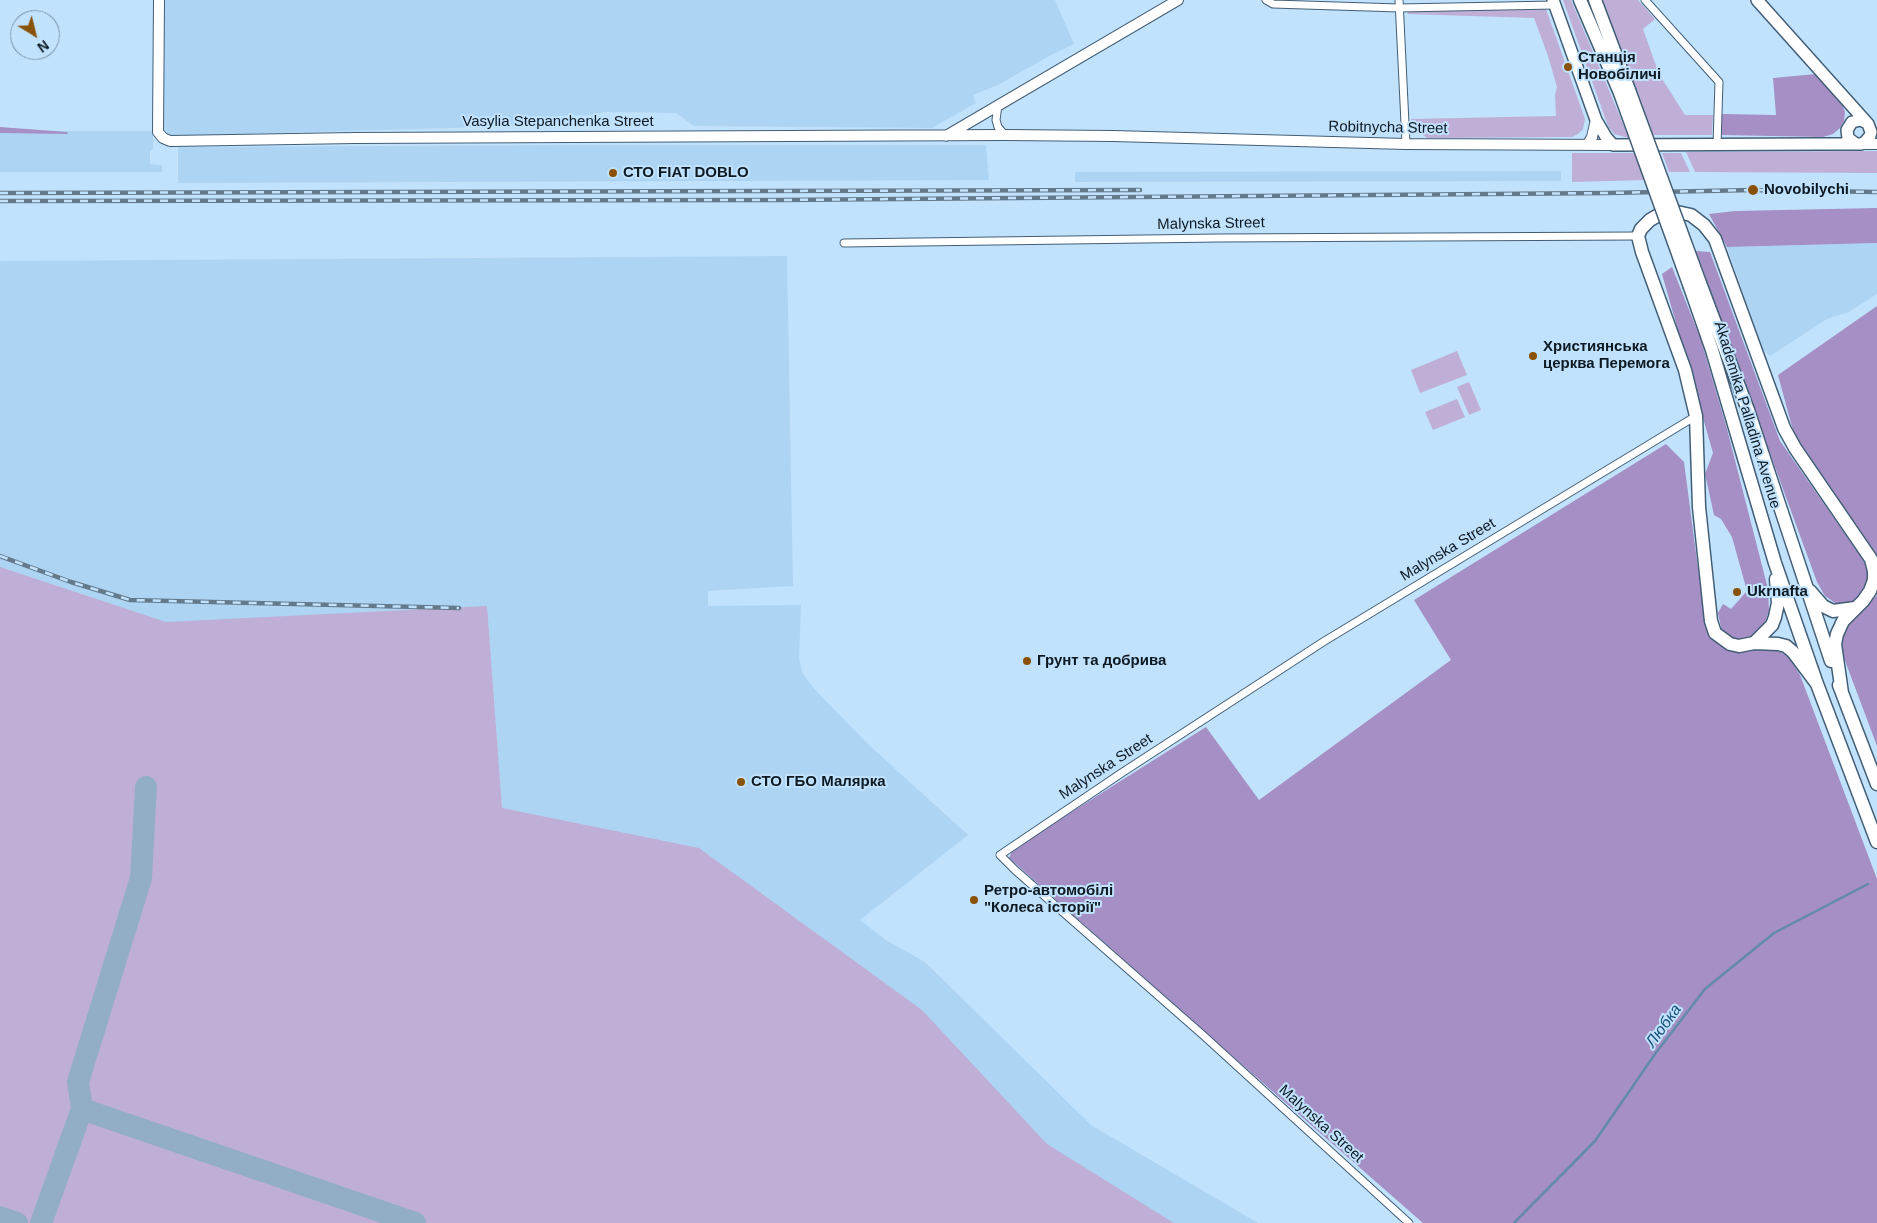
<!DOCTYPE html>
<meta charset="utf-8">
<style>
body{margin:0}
#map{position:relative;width:1877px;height:1223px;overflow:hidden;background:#c1e2fd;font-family:Arial,sans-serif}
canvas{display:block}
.north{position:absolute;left:10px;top:10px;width:50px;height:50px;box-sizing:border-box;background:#c1e2fd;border:1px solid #7992a6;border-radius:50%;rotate:144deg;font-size:14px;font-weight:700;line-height:20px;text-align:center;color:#0e1a23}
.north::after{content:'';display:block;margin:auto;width:18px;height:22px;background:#8a5108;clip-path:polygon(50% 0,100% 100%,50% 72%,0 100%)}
</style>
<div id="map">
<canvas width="1877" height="1223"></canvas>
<div class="north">N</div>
</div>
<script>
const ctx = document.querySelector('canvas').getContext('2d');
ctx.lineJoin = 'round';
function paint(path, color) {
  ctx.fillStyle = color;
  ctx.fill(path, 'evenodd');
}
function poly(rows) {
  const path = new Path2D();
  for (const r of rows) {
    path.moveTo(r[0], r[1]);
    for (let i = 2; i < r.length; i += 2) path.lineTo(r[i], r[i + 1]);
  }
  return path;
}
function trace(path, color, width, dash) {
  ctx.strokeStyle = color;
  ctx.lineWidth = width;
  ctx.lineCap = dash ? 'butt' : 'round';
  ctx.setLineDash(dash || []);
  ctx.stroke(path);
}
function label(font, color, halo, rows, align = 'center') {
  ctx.font = font + ' Arial,sans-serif';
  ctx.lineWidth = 4;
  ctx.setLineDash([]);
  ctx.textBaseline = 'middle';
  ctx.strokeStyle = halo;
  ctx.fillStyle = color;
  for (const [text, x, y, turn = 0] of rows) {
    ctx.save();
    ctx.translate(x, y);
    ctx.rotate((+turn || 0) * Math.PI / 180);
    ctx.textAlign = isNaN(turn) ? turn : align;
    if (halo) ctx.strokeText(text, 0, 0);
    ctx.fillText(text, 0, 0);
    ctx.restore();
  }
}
paint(poly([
 [162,0,1055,0,1074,44,1051,55,998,85,973,95,976,103,932,128,694,126,676,113,606,112,590,115,556,116,556,125,171,136,164,129,162,83],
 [0,131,153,131,153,149,150,151,150,164,162,165,162,172,0,172],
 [585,145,986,145,989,180,178,183,178,147],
 [1561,171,1561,181,1075,182,1075,172],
 [1877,243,1877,294,1849,312,1827,319,1770,356,1763,350,1727,247],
 [787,256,793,586,708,591,708,606,801,605,799,659,803,674,818,693,870,746,968,835,860,920,886,940,925,962,1091,1125,1258,1223,0,1223,0,261]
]), '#aed4f4');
paint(poly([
 [1563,0,1571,0,1629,138,1614,134,1608,126],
 [1601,0,1638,0,1655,19,1643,29,1659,74,1685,115,1713,115,1712,135,1653,135],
 [1546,9,1585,119,1583,129,1578,134,1572,137,1427,138,1415,129,1411,119,1556,116,1555,95,1557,87,1548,56,1534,18,1408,14,1409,10],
 [1877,151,1877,173,1695,172,1686,152],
 [1572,153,1636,153,1647,180,1572,182],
 [1662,153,1681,153,1690,172,1669,172],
 [1457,351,1467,375,1420,393,1411,370],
 [1469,382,1481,410,1469,415,1457,387],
 [1457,399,1465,417,1433,430,1425,412],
 [0,567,166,622,487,606,502,808,699,848,922,1010,1047,1144,1174,1223,0,1223]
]), '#bfafd6');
paint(poly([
 [1816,74,1842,104,1845,112,1844,121,1840,128,1833,134,1823,137,1722,135,1722,114,1776,115,1773,78],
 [0,127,67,132,68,134,0,133],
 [1877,208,1877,243,1727,247,1709,214,1735,211],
 [1696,251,1710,252,1780,441,1864,561,1870,579,1862,596,1853,603,1838,605,1825,596,1817,582],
 [1672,267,1701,340,1727,429,1768,589,1769,611,1763,627,1755,635,1743,640,1727,639,1722,632,1718,613,1723,604,1731,609,1747,591,1732,537,1721,519,1714,515,1705,474,1713,453,1662,274],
 [1877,306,1877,556,1794,434,1778,375],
 [1666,444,1684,462,1705,622,1712,637,1721,646,1733,652,1767,649,1781,652,1790,659,1800,675,1877,879,1877,1223,1423,1223,1207,1034,1009,858,1013,849,1206,727,1259,800,1451,660,1414,600],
 [1877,595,1877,746,1841,650,1841,637,1846,624,1861,613]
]), '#a58fc4');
trace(poly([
 [1514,1223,1595,1141,1655,1054,1705,989,1774,933,1868,884]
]), '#638aaa', 2.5);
trace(poly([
 [82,1109,415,1223],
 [0,1217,17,1223],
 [41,1223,82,1109,78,1082,141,878,146,787]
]), '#92aec4', 22);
const street = poly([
 [1266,0,1273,4,1399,8,1555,5],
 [1399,0,1406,144],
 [1645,0,1719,82,1717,145],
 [998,105,996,120,998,127,1005,135],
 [844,243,1219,238,1638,236],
 [1409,1223,1204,1036,1015,870,1000,855,1123,772,1323,642,1696,416]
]);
const secondary = poly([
 [159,0,158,132,163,138,170,141,355,138,1005,135,1113,136,1406,144,1613,145],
 [946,136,1178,0],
 [1588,144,1592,137,1596,120],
 [1861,144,1877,144]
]);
const primary = poly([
 [1553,0,1596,120,1606,137,1613,145,1818,144,1861,144,1865,142,1870,136,1871,132,1868,124,1757,0],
 [1856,144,1848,138,1847,130,1852,122,1861,120,1865,122]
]);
const highway = poly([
 [1580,0,1620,93],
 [1595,0,1629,90],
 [1700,283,1748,410,1831,661],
 [1690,287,1712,350,1775,563,1817,684,1877,842],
 [1810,591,1823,606,1833,611,1855,608],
 [1754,643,1772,625,1775,617,1778,603,1776,579],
 [1817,684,1793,652,1786,646,1778,644,1754,643,1739,646,1730,644,1715,633,1711,621,1699,507,1696,416,1685,370,1642,252,1638,236,1641,229,1650,220,1662,213,1677,212,1691,215,1704,225,1715,239,1784,428,1795,448,1871,559,1874,571,1874,580,1870,591,1863,601,1843,621,1837,634,1835,644,1842,693],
 [1839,685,1877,784]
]);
trace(street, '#425e76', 9);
trace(secondary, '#425e76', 12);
trace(primary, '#425e76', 14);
trace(highway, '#425e76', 15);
trace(street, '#fff', 7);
trace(secondary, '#fff', 10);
trace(primary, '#fff', 11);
trace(highway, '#fff', 12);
const rail = poly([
 [0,193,1140,190],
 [0,201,781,200,1609,193,1753,190,1877,192],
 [0,556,71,582,130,600,459,608]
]);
trace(rail, '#647a8b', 4.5);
trace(rail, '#c1e2fd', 2.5, [8]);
const highwayBridge = poly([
 [1629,90,1700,283],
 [1620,93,1690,287]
]);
trace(highwayBridge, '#425e76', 15, []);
trace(highwayBridge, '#fff', 12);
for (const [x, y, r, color] of [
 [1568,67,5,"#8a5108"],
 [613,173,5,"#8a5108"],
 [1753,190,6,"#8a5108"],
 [1533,356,5,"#8a5108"],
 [1737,592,5,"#8a5108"],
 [1027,661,5,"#8a5108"],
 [741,782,5,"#8a5108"],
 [974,900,5,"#8a5108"]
]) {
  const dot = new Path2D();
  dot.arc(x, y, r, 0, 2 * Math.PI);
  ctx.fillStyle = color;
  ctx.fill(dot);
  trace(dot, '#c1e2fd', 2);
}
label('bold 15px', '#0e1a23', '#c1e2fd', [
 ["Станція",1578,58],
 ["Новобіличі",1578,75],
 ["СТО FIAT DOBLO",623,173],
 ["Novobilychi",1764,190],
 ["Християнська",1543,347],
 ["церква Перемога",1543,364],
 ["Ukrnafta",1747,592],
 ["Грунт та добрива",1037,661],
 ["СТО ГБО Малярка",751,782],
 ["Ретро-автомобілі",984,891],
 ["\"Колеса історії\"",984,908]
], 'left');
label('15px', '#0e1a23', '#c1e2fd', [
 ["Vasylia Stepanchenka Street",558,122],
 ["Robitnycha Street",1388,128,1],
 ["Malynska Street",1211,224,-1],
 ["Akademika Palladina Avenue",1747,415,73],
 ["Malynska Street",1448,550,-31],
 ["Malynska Street",1106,767,-33],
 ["Malynska Street",1321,1124,42]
]);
label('italic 16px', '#18517a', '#c1e2fd', [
 ["Любка",1664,1026,-54]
]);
</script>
